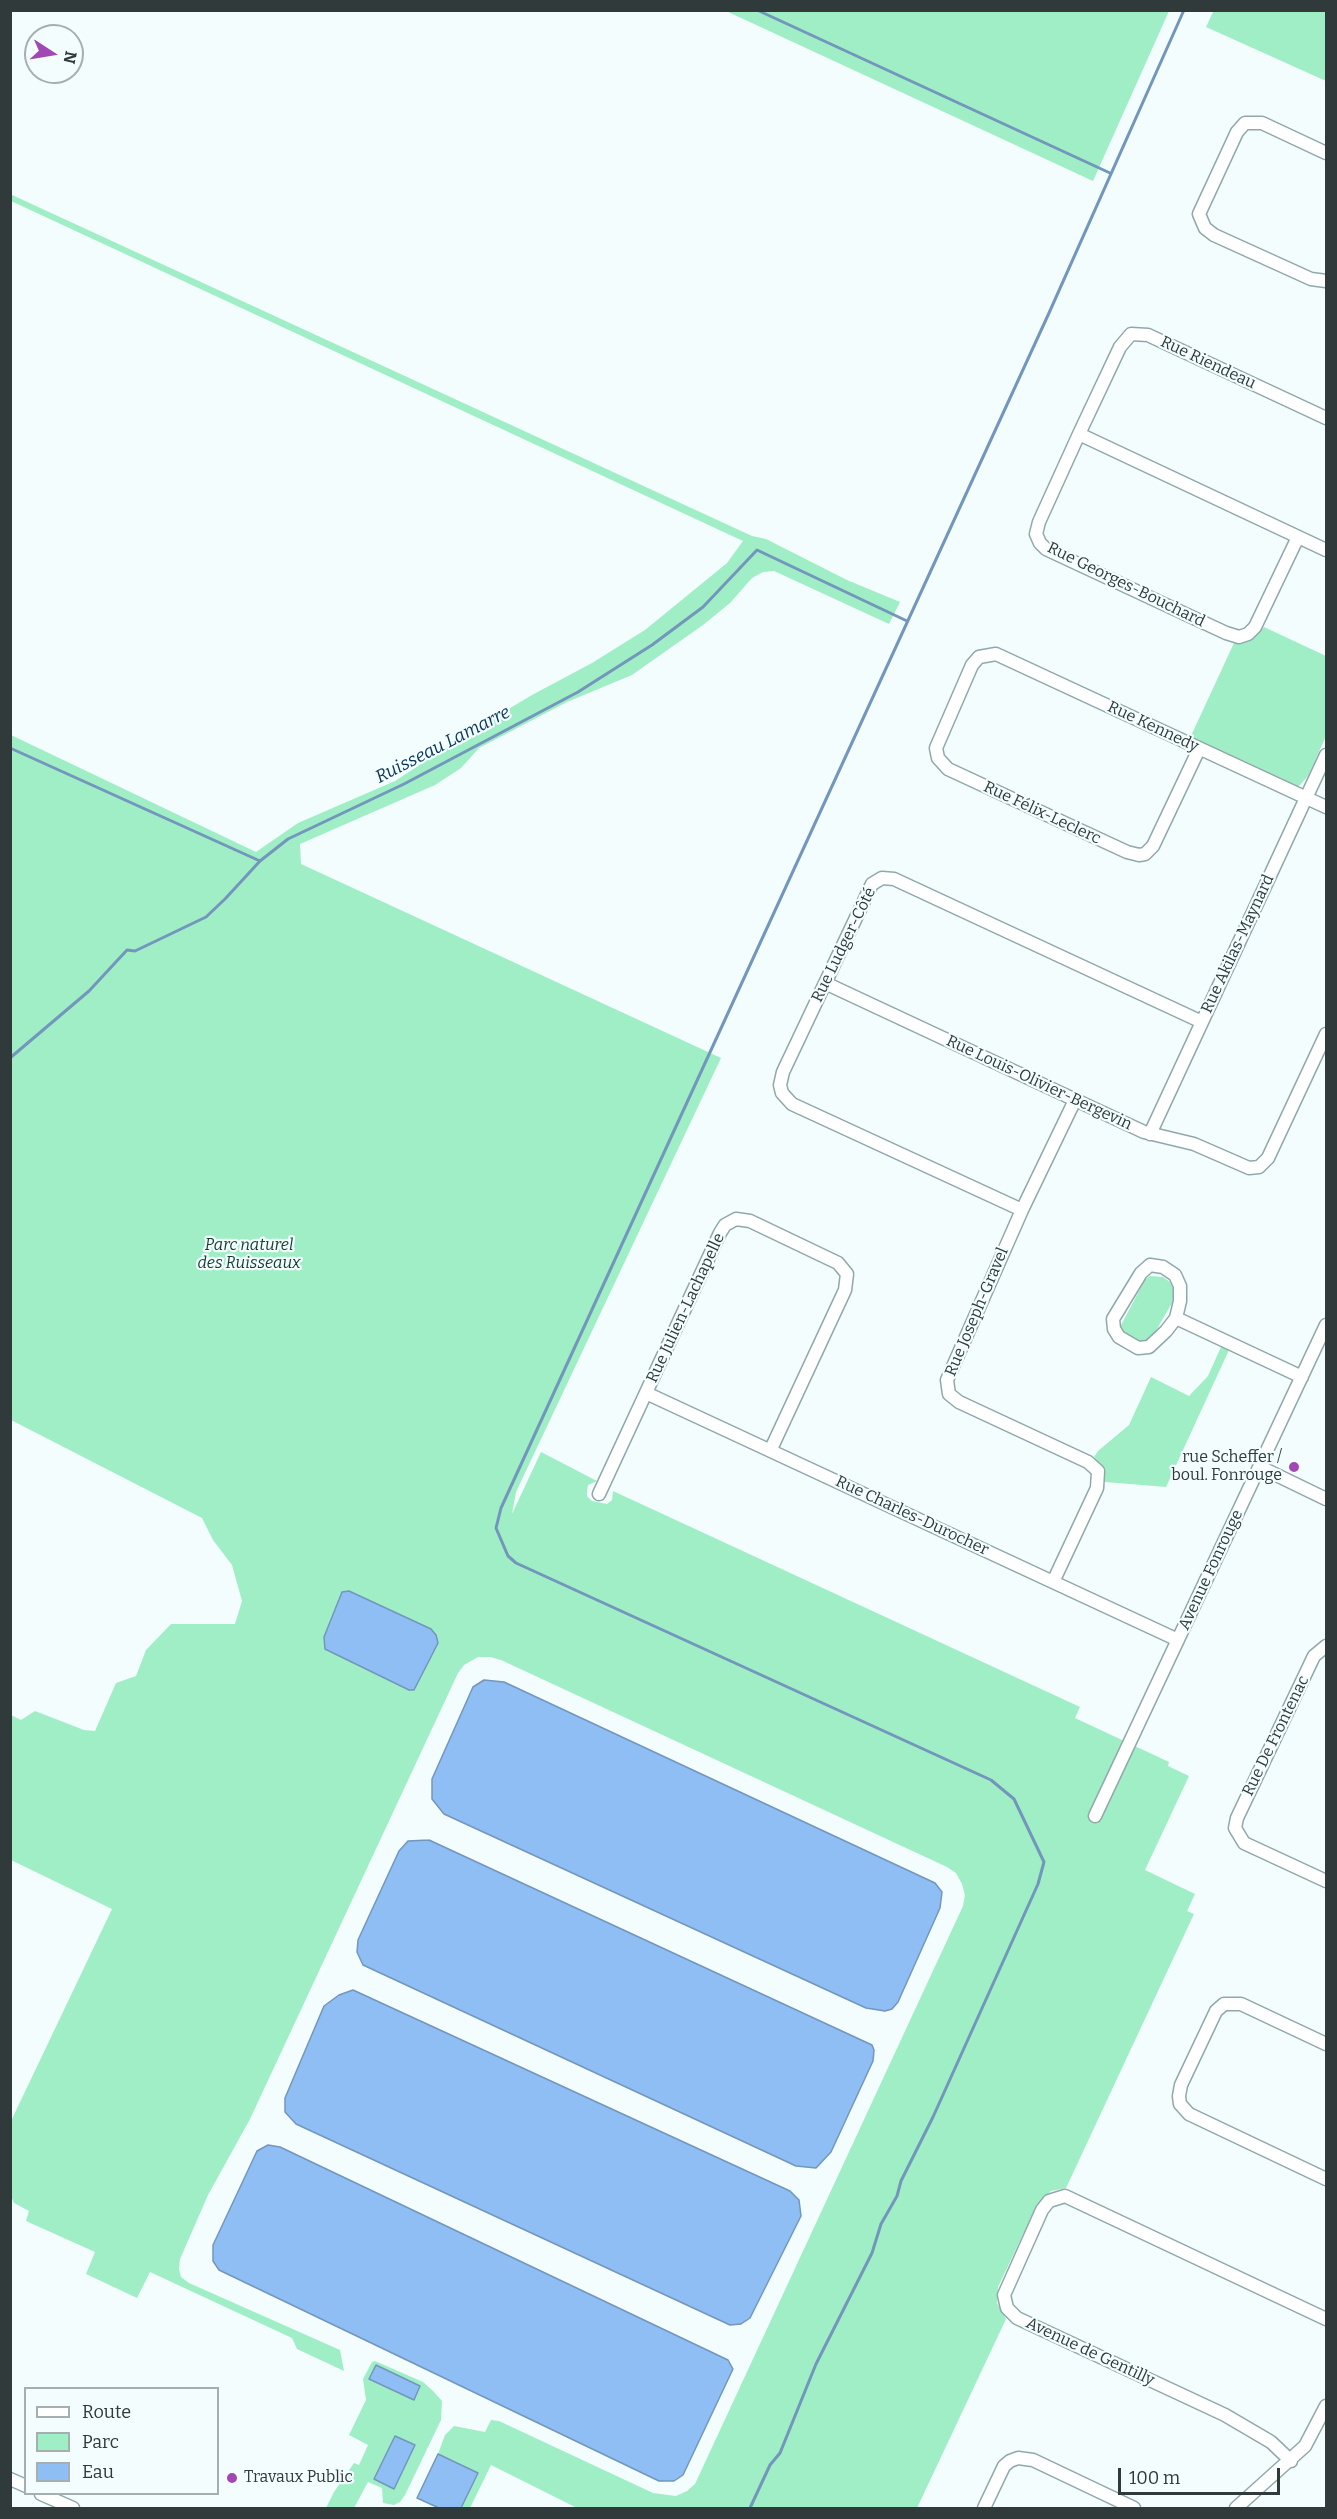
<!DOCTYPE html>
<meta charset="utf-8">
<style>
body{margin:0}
#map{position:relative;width:1337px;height:2519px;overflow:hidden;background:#f3fdfe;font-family:Bitter,serif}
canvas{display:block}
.frame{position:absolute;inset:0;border:12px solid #313a3b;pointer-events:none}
.legend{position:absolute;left:24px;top:2387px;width:195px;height:108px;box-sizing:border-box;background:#f3fdfe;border:2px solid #a5afb0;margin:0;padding:8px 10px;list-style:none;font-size:18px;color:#313a3b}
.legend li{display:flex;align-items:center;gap:12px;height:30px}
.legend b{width:30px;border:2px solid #a5afb0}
.north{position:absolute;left:24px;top:24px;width:60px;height:60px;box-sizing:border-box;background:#f3fdfe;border:2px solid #a5afb0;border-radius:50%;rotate:102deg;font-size:16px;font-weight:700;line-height:24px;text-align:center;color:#313a3b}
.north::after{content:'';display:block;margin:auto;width:21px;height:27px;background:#a248b4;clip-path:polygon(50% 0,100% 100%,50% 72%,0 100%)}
.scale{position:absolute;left:1118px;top:2468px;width:162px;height:27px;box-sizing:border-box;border:3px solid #313a3b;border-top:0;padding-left:8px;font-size:18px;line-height:21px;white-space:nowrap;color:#313a3b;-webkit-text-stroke:4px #f3fdfe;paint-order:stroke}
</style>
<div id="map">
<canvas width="1337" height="2519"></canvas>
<div class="frame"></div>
<ul class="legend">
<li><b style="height:8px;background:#fff"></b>Route</li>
<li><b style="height:16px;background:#a0eec5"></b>Parc</li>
<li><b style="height:16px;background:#8fbef4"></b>Eau</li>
</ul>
<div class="north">N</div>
<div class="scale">100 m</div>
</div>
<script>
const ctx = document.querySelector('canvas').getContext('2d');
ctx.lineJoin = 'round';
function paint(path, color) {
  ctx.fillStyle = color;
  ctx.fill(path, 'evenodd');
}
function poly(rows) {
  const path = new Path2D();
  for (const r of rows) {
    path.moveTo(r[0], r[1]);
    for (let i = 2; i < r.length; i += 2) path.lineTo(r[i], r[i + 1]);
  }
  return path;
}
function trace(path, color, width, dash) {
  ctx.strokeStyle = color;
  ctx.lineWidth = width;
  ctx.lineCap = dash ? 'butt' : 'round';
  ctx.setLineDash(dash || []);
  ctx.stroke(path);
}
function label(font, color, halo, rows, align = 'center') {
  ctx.font = font + ' Bitter,serif';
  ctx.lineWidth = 4.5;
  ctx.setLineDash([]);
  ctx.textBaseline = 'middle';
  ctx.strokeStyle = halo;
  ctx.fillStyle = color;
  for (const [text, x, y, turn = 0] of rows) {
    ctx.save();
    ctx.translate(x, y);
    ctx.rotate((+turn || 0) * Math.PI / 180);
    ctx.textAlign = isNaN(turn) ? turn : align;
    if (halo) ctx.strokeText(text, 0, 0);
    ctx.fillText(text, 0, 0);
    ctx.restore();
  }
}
paint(poly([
 [1214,10,1326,11,1326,81,1206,27],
 [726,11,1169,11,1093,181],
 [10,194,752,536,766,539,847,580,900,602,889,624,774,571,763,572,752,578,730,603,703,625,632,675,567,702,479,748,461,768,435,785,300,844,301,864,721,1058,516,1492,512,1514,541,1452,597,1481,588,1485,587,1491,587,1496,592,1501,607,1504,612,1500,613,1491,1080,1707,1075,1718,1169,1762,1168,1766,1189,1776,1145,1870,1195,1894,1187,1911,1194,1914,1066,2188,1051,2191,1037,2205,998,2287,997,2303,1006,2319,917,2508,577,2508,491,2465,470,2508,461,2508,478,2473,438,2454,445,2435,454,2426,485,2432,491,2420,499,2421,653,2493,676,2496,687,2491,695,2484,963,1906,965,1895,962,1884,956,1873,947,1867,501,1660,490,1657,478,1657,464,1665,458,1673,250,2119,208,2195,180,2259,179,2269,181,2277,189,2283,340,2350,344,2371,297,2349,292,2338,150,2272,137,2298,86,2274,95,2252,26,2221,29,2211,14,2203,11,2196,11,2121,112,1909,11,1860,11,1715,21,1720,35,1711,84,1730,95,1731,116,1683,136,1676,146,1650,171,1624,235,1624,242,1601,232,1565,213,1540,202,1518,11,1420,11,735,256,852,298,823,395,781,472,731,532,695,592,663,645,630,727,563,743,541,11,201],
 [1264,627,1326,656,1326,736,1308,776,1299,786,1295,786,1190,738,1234,643,1251,640],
 [1150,1276,1163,1277,1170,1282,1175,1292,1172,1303,1153,1336,1143,1342,1134,1340,1121,1331,1121,1325,1145,1280],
 [1221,1347,1229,1350,1166,1487,1105,1482,1103,1468,1094,1457,1098,1451,1129,1425,1151,1377,1189,1396,1208,1376],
 [375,2361,423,2382,433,2391,442,2401,441,2420,405,2495,400,2502,394,2505,383,2503,382,2488,368,2482,354,2508,326,2508,334,2492,354,2463,359,2465,368,2445,349,2435,366,2400,363,2379,372,2362],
 [376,2365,420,2386,414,2400,370,2379]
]), '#a0eec5');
const water = poly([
 [349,1591,431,1629,436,1635,438,1643,414,1690,409,1690,325,1649,324,1637,342,1592,349,1591],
 [484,1680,504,1682,935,1883,942,1892,940,1908,898,2002,892,2009,885,2011,866,2008,444,1814,432,1799,432,1779,473,1687,484,1680],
 [429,1840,872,2045,874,2050,873,2061,831,2152,816,2168,796,2166,363,1965,357,1952,358,1940,399,1851,408,1841,429,1840],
 [353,1990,790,2191,799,2200,801,2216,750,2318,741,2324,730,2325,296,2124,285,2112,285,2098,324,2006,339,1995,353,1990],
 [268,2145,280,2147,728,2360,733,2369,683,2475,674,2481,659,2481,219,2270,213,2261,213,2245,257,2151,268,2145],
 [376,2365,420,2386,414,2400,369,2379,376,2365],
 [395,2436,415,2445,394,2489,374,2479,395,2436],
 [438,2454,478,2473,461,2508,439,2508,417,2498,438,2454]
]);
paint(water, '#8fbef4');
trace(water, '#7396bc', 1.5);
trace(poly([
 [757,10,1110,173],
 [10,748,260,861],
 [10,1058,89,991,127,950,135,951,206,917,225,899,260,861,288,839,404,784,578,692,652,645,703,607,757,550,907,621],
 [750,2508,770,2465,780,2453,816,2364,872,2253,881,2224,897,2196,901,2181,933,2117,1038,1884,1044,1862,1014,1799,991,1780,516,1563,508,1556,496,1528,501,1508,1049,313,1184,10]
]), '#7396bc', 3);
const minor = poly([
 [1326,153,1262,123,1245,123,1237,132,1199,214,1205,228,1214,235,1311,279,1326,281],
 [1079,434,1326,550],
 [1298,537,1255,627,1248,634,1239,637,1226,633,1046,549,1040,543,1036,534,1039,522,1079,434,1120,347,1131,334,1148,335,1326,418],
 [1199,749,1153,846,1145,854,1139,855,1127,852,948,769,938,758,936,748,972,665,979,657,996,654,1326,807],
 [825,983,1144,1132,1194,1144,1249,1168,1259,1167,1268,1158,1326,1034],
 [1150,1134,1326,755],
 [1022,1210,792,1104,782,1093,780,1085,783,1072,872,884,882,878,894,879,1202,1022],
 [1150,1265,1163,1267,1175,1275,1180,1286,1180,1301,1176,1318,1166,1331,1149,1347,1138,1348,1119,1337,1114,1329,1113,1319,1141,1273,1150,1265],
 [1176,1318,1302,1377],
 [646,1393,1178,1640],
 [1260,1467,1326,1499],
 [599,1494,720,1233,725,1225,736,1219,750,1221,838,1263,847,1274,845,1290,771,1449],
 [1053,1582,1097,1488,1098,1471,1088,1462,959,1402,949,1394,947,1380,1022,1210,1075,1100],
 [1326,1646,1314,1656,1237,1818,1235,1828,1244,1843,1326,1881],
 [1095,1816,1326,1325],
 [1326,2044,1241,2004,1224,2004,1216,2011,1181,2085,1179,2096,1180,2104,1189,2114,1326,2179],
 [1291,2461,1271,2442,1225,2415,1017,2318,1007,2308,1004,2295,1042,2210,1049,2201,1065,2196,1326,2319],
 [10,2479,26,2486],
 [41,2494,73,2508],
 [984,2508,1004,2466,1010,2461,1018,2458,1033,2460,1134,2508],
 [1236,2508,1305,2446,1326,2406]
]);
trace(minor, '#91a8ab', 15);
trace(minor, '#fff', 12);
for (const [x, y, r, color] of [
 [1294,1467,6,"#a248b4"],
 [232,2478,6,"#a248b4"]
]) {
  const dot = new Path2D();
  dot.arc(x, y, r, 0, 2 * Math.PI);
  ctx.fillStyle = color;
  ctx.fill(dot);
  trace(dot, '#f3fdfe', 2);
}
label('16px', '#313a3b', '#f3fdfe', [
 ["Rue Riendeau",1208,363,25],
 ["Rue Georges-Bouchard",1126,585,26],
 ["Rue Kennedy",1153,727,25],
 ["Rue Félix-Leclerc",1042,813,25],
 ["Rue Akilas-Maynard",1238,944,-65],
 ["Rue Ludger-Côté",844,945,-64],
 ["Rue Louis-Olivier-Bergevin",1039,1083,25],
 ["Rue Julien-Lachapelle",686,1308,-65],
 ["Rue Joseph-Gravel",977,1312,-67],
 ["Rue Charles-Durocher",912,1516,25],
 ["Avenue Fonrouge",1211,1570,-65],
 ["Rue De Frontenac",1276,1736,-64],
 ["Avenue de Gentilly",1090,2352,25]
]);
label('italic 16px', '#153e2b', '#f3fdfe', [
 ["Parc naturel",249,1246],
 ["des Ruisseaux",249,1264]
]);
label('16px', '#313a3b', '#f3fdfe', [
 ["rue Scheffer /",1282,1458],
 ["boul. Fonrouge",1282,1476],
 ["Travaux Public",244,2478,"left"]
], 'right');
label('italic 18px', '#08335d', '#f3fdfe', [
 ["Ruisseau Lamarre",443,745,-27]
]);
</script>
